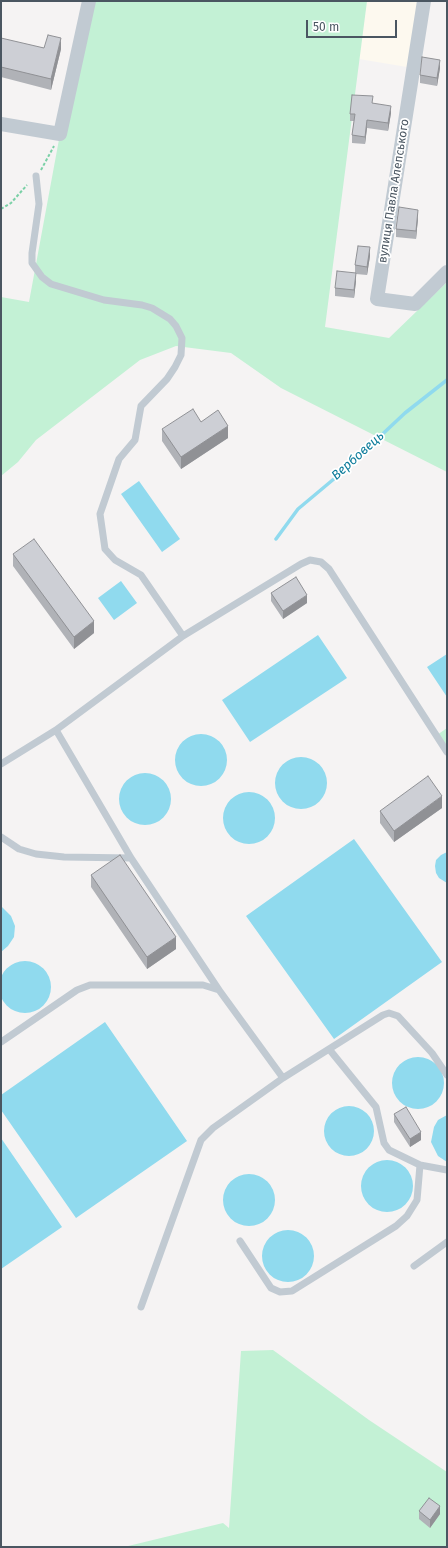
<!DOCTYPE html>
<meta charset="utf-8">
<style>
body{margin:0}
#map{position:relative;width:448px;height:1548px;overflow:hidden;background:#f5f3f3;font-family:"Fira Sans",sans-serif}
canvas{display:block}
.frame{position:absolute;inset:0;border:2px solid #4a5661;pointer-events:none}
.scale{position:absolute;left:306px;top:20px;width:91px;height:18px;box-sizing:border-box;border:2px solid #4a5661;border-top:0;padding-left:5px;font-size:12px;line-height:14px;white-space:nowrap;color:#4a5661;-webkit-text-stroke:3px #fff;paint-order:stroke}
</style>
<div id="map">
<canvas width="448" height="1548"></canvas>
<div class="frame"></div>
<div class="scale">50 m</div>
</div>
<script>
const ctx = document.querySelector('canvas').getContext('2d');
ctx.lineJoin = 'round';
function paint(path, color) {
  ctx.fillStyle = color;
  ctx.fill(path, 'evenodd');
}
function poly(rows) {
  const path = new Path2D();
  for (const r of rows) {
    if (r.length === 3) {
      path.moveTo(r[0] + r[2], r[1]);
      path.arc(r[0], r[1], r[2], 0, 2 * Math.PI);
      continue;
    }
    path.moveTo(r[0], r[1]);
    for (let i = 2; i < r.length; i += 2) path.lineTo(r[i], r[i + 1]);
  }
  return path;
}
function trace(path, color, width, dash) {
  ctx.strokeStyle = color;
  ctx.lineWidth = width;
  ctx.lineCap = dash ? 'butt' : 'round';
  ctx.setLineDash(dash || []);
  ctx.stroke(path);
}
function label(font, color, halo, rows, align = 'center') {
  ctx.font = font + ' "Fira Sans",sans-serif';
  ctx.lineWidth = 3.5;
  ctx.setLineDash([]);
  ctx.textBaseline = 'middle';
  ctx.strokeStyle = halo;
  ctx.fillStyle = color;
  for (const [text, x, y, turn = 0] of rows) {
    ctx.save();
    ctx.translate(x, y);
    ctx.rotate((+turn || 0) * Math.PI / 180);
    ctx.textAlign = isNaN(turn) ? turn : align;
    if (halo) ctx.strokeText(text, 0, 0);
    ctx.fillText(text, 0, 0);
    ctx.restore();
  }
}
paint(poly([
 [367,1,424,1,413,68,359,59]
]), '#fdf9ef');
paint(poly([
 [89,1,367,1,325,327,389,338,447,282,447,472,281,388,231,353,176,346,140,360,36,440,18,462,1,476,1,297,29,302,60,134],
 [447,728,447,752,437,735],
 [273,1350,369,1420,447,1472,447,1547,124,1547,223,1523,229,1528,241,1351]
]), '#c3f1d5');
paint(poly([
 [139,481,180,539,162,552,121,494],
 [121,581,137,603,114,620,98,598],
 [318,635,347,678,250,742,222,700],
 [447,654,447,697,427,667],
 [201,760,26],
 [301,783,26],
 [145,799,26],
 [249,818,26],
 [354,839,442,962,334,1039,246,916],
 [447,852,447,883,439,878,436,873,435,866,436,860,441,855],
 [1,906,11,916,15,926,14,937,8,946,1,952],
 [25,987,26],
 [105,1022,187,1141,76,1218,1,1110,1,1095],
 [418,1083,26],
 [349,1131,25],
 [447,1115,447,1162,438,1156,431,1142,434,1127,438,1120],
 [1,1138,62,1227,1,1269],
 [387,1186,26],
 [249,1200,26],
 [288,1256,26]
]), '#90daee');
trace(poly([
 [276,539,298,509,341,473,405,413,447,380]
]), '#90daee', 3.5);
trace(poly([
 [41,170,54,146],
 [1,209,11,203,27,185]
]), '#7ad0a6', 2, [3, 2]);
trace(poly([
 [36,176,39,204,32,253,32,263,42,277,51,284,104,300,142,305,152,308,170,319,176,326,182,338,181,355,175,367,167,379,141,406,135,440,119,459,100,514,105,549,115,560,141,575,183,636],
 [56,730,131,858,219,990,283,1078,383,1015,389,1013,398,1016,432,1053,447,1075],
 [1,764,56,730,183,636,301,564,310,560,321,562,329,569,447,752],
 [1,837,19,849,36,854,64,857,131,858],
 [1,1042,77,990,90,985,203,985,219,990],
 [329,1049,376,1107,384,1143,389,1150,420,1165],
 [240,1241,271,1288,280,1292,292,1291,396,1226,407,1216,417,1200,420,1165,447,1170],
 [414,1266,447,1242],
 [141,1307,201,1140,213,1128,283,1078]
]), '#c1cad2', 7);
trace(poly([
 [424,1,377,299,415,304,447,272],
 [1,124,60,134,89,1]
]), '#c1cad2', 14);
paint(poly([
 [1,40,44,48,61,49,51,90,1,77],
 [440,68,437,86,420,83,420,75],
 [373,103,391,113,388,131,367,128,365,144,352,143,352,135,354,121,350,121,350,114],
 [418,218,416,239,396,237,396,229],
 [370,256,367,275,356,274,356,281,354,298,335,296,335,288,355,273,355,265],
 [201,422,228,438,181,469,162,441,162,429],
 [13,554,94,633,74,649,13,566],
 [271,593,307,603,283,619,271,601],
 [442,808,394,842,380,823,380,811],
 [91,875,176,949,147,969,91,887],
 [394,1114,421,1140,410,1147,394,1122],
 [419,1511,440,1514,430,1528,419,1519]
]), '#b0b2b7');
paint(poly([
 [61,38,61,49,51,90,51,79],
 [440,60,440,68,437,86,437,78],
 [391,106,391,113,388,131,388,123],
 [367,120,367,128,365,144,365,137],
 [418,210,418,218,416,239,416,231],
 [370,247,370,256,367,275,367,267],
 [356,273,356,281,354,298,354,290],
 [228,426,228,438,181,469,181,457],
 [307,595,307,603,283,619,283,611],
 [94,621,94,633,74,649,74,637],
 [442,796,442,808,394,842,394,831],
 [176,937,176,949,147,969,147,957],
 [421,1132,421,1140,410,1147,410,1139],
 [440,1506,440,1514,430,1528,430,1520]
]), '#909195');
const building = poly([
 [48,35,61,38,51,79,1,67,1,38,44,48,48,35],
 [422,57,440,60,437,78,420,75,422,57],
 [352,95,373,96,372,103,391,106,388,123,367,120,365,137,352,135,355,114,350,114,352,95],
 [399,207,418,210,416,231,396,229,399,207],
 [358,246,370,247,367,267,355,265,358,246],
 [337,271,356,273,354,290,335,288,337,271],
 [193,409,201,422,218,410,228,426,181,457,162,429,193,409],
 [34,539,94,621,74,637,13,554,34,539],
 [296,577,307,595,283,611,271,593,296,577],
 [428,776,442,796,394,831,380,811,428,776],
 [120,855,176,937,147,957,91,875,120,855],
 [406,1107,421,1132,410,1139,394,1114,406,1107],
 [429,1498,440,1506,430,1520,419,1511,429,1498]
]);
paint(building, '#cdcfd5');
trace(building, '#909195', 1);
label('12px', '#4a5661', '#fff', [
 ["вулиця Павла Алепського",394,191,-81]
]);
label('italic 13px', '#0c7c9b', '#fff', [
 ["Вербовець",358,456,-42]
]);
</script>
